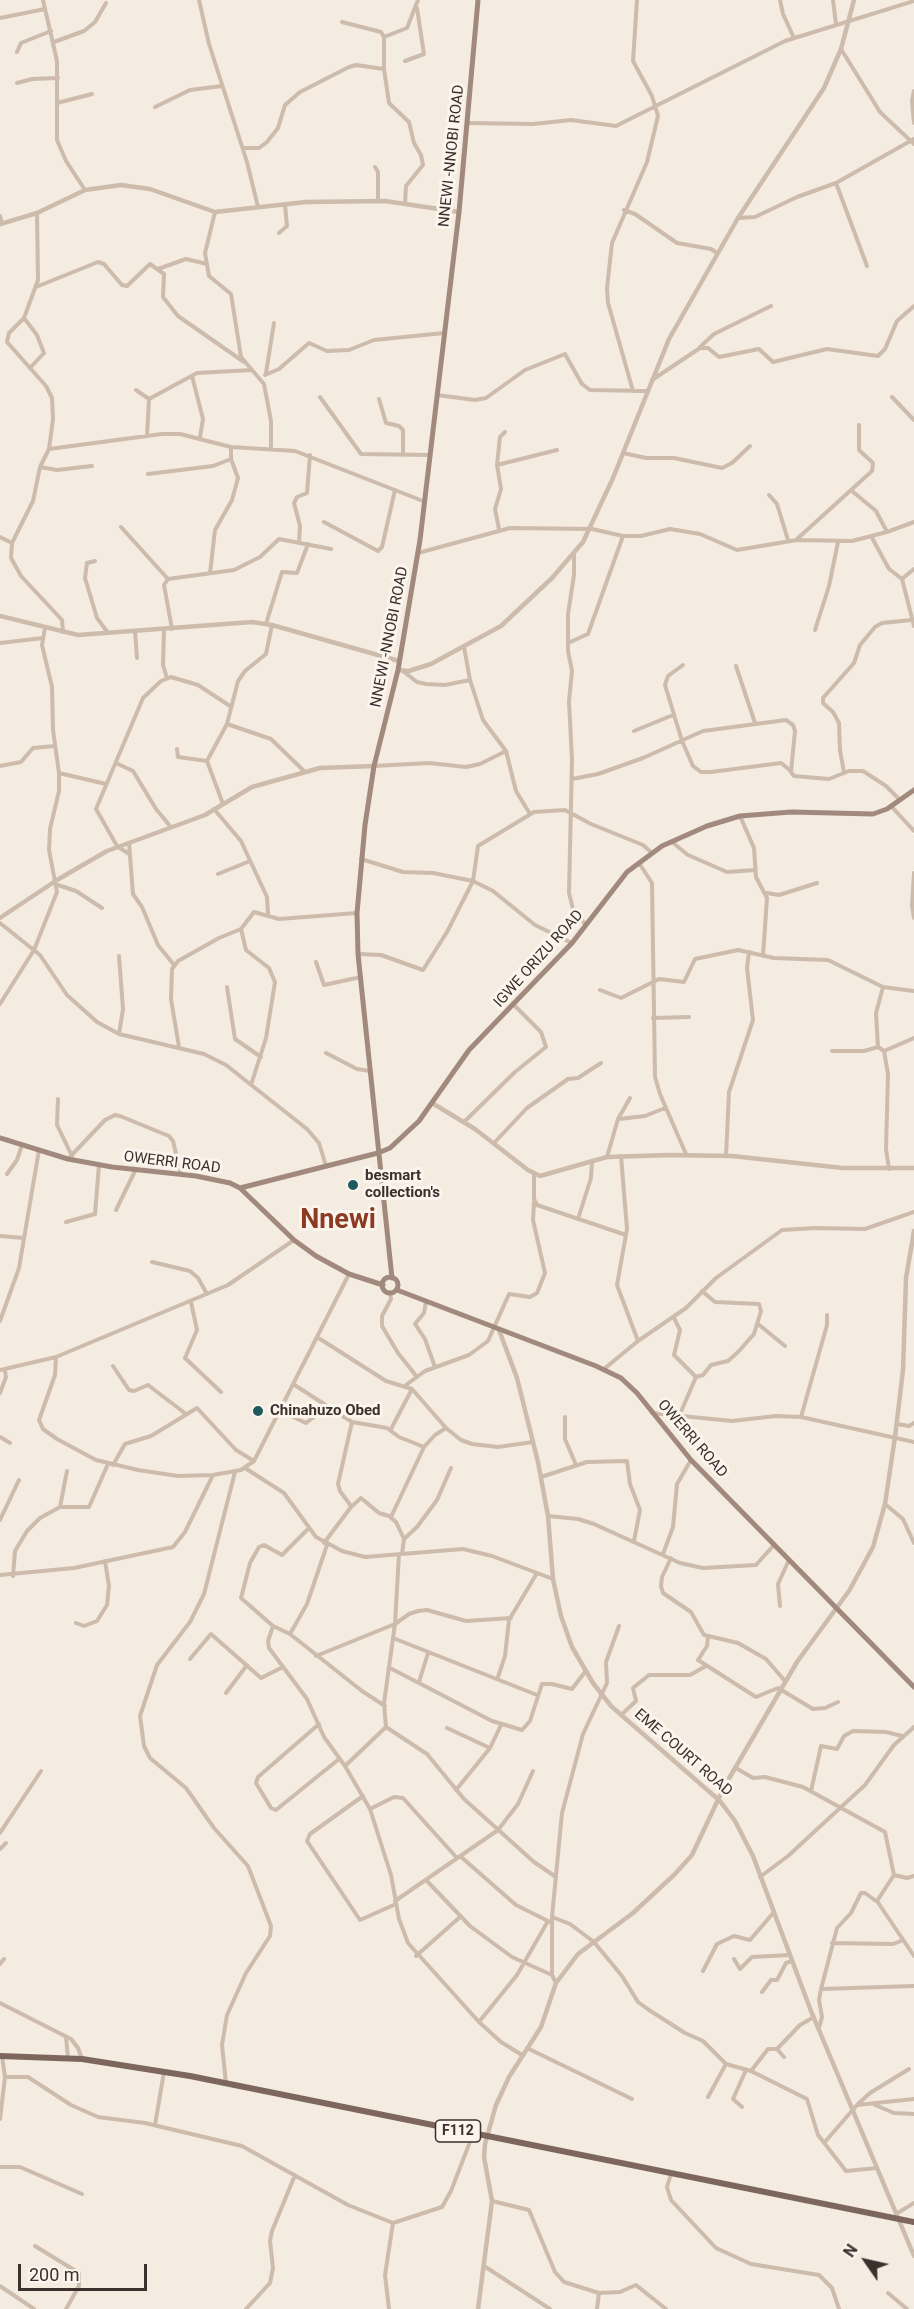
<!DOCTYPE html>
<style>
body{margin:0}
#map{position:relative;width:914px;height:2309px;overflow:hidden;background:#f4ebe1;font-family:Roboto,sans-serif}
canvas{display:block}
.north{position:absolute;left:836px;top:2231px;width:60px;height:60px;-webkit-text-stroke:4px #fbf5ee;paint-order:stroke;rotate:304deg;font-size:16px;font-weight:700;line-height:24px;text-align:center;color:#3b302b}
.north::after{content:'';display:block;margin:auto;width:21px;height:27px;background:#3b302b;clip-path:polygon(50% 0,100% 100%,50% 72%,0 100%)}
.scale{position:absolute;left:18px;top:2264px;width:129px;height:27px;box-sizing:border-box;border:3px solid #3b302b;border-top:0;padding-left:8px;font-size:18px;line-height:21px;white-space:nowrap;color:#3b302b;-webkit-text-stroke:4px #fbf5ee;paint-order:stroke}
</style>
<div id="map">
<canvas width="914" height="2309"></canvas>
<div class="north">N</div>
<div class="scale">200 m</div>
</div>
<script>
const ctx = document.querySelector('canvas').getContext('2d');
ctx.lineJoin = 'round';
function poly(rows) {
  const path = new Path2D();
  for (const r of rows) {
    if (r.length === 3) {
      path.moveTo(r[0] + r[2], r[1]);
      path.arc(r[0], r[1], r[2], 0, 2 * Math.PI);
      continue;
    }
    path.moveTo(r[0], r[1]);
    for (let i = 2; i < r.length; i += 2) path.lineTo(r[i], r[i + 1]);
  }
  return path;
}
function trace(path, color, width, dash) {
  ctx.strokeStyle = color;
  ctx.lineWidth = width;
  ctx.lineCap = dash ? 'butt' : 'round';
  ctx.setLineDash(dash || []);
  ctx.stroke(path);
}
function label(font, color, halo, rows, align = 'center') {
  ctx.font = font + ' Roboto,sans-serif';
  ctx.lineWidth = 6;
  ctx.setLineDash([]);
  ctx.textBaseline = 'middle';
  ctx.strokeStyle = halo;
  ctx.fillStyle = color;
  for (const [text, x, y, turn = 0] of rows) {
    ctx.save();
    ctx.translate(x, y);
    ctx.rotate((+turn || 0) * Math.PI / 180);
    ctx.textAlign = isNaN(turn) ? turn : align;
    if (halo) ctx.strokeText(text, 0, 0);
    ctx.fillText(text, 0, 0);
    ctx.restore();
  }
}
trace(poly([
 [43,0,57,61,57,140,66,161,85,190],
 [199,0,209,44,247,162,258,207],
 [780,0,783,14,794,38],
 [833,0,836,24],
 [0,18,45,9],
 [342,22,381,32,384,37],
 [54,42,84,31,95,22,106,3],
 [841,49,880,112,914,144],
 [17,52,21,43,51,31],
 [405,61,424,54,417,8],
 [17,83,32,79,58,78],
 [914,91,912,101,914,123],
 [57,103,92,94],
 [155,107,190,90,222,86],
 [467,123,533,124,571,120,616,126,785,41,914,1],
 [243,148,259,148,267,142,278,128,285,105,300,92,349,67,356,65,384,69],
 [375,167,378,172,378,201],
 [836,183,867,266],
 [405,203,406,186,423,165,421,155,414,143,409,122,389,103,384,69,384,37,407,28,418,0],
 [624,210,635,214,677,243,711,249,717,253],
 [215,212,205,253,209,276,231,294,241,357,264,384,271,421,271,447],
 [37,213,38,280,24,318,9,333,7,342,46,386,52,398,53,419,49,449,40,467,33,501,12,543,11,558,21,576,62,620,63,632],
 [0,216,2,224],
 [738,218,755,217,797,197,836,183,914,139],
 [279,233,287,226,285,205],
 [158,269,186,259,207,264],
 [36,287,98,262,104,264,122,285,127,286,150,264,164,274,163,297,178,316,244,362],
 [24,318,37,335,44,353,30,368],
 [700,347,714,334,771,306],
 [266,373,274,323],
 [265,375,279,369,309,343,327,351,349,350,374,340,444,333],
 [192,376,203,419,200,437],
 [652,380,700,348,708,348,719,357,759,349,773,362,827,349,878,356,885,349,897,321,914,306],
 [136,390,149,399,147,436],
 [633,391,608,303,607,288,612,243,647,162,658,116,652,96,633,61,637,0],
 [437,395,475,400,486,398,525,370,565,354,582,384,590,390,648,391],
 [320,397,361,454,429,455],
 [892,397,914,420],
 [149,399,197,373,252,370],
 [379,399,386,423,399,426,403,430,403,453],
 [49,449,162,434,180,434,231,447,295,451,423,501],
 [623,453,646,458,674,458,722,468,732,463,750,446],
 [497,465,557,450],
 [40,467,57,470,92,466],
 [148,474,213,466,231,459],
 [852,491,876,511,887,532],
 [769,495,777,504,788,540],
 [324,522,378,551,382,547,395,490],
 [121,527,168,579],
 [499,529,495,509,501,489,497,465,500,437,505,432],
 [871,536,889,569,902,579,914,626],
 [0,537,12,543],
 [797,539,872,471,873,463,859,450,859,425],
 [299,543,300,526,294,503,297,497,307,493,310,455],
 [418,553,510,528,592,529,623,536,641,536,670,529,700,534,737,550,797,540,852,541,887,532,914,522],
 [574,554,574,575,568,614,568,651,572,671,569,701,572,760,569,893,573,909,586,925],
 [95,561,87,563,85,578,97,618,108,633],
 [210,573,215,530,232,500,238,478,231,459,231,447],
 [168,579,234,570,260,557,279,539,331,549],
 [168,579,164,585,172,629],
 [902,579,914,569],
 [266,624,282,572,297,573,308,544],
 [164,629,163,665,167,678],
 [815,630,829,586,838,542],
 [135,631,137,658],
 [0,643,43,638],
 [568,643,588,634,623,536],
 [464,647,470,680,483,720,506,751,516,791,530,814],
 [683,665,668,676,665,685,682,741,693,766,701,772,711,772,781,763,791,771],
 [736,666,755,723],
 [403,671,417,682,426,684,445,685,470,680],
 [227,724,271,739,304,771],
 [634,731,673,715],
 [177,749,178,757,207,761],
 [116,763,133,771,156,809,170,826],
 [0,766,21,762,33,748,55,746],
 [374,766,429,763,466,767,480,764,506,751],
 [844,772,840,751,839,723,833,712,823,703,823,698,854,663,860,645,875,627,882,623,912,620],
 [59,773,106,784],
 [572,779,598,774,643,758,703,731,786,720,793,725,795,731,791,772,794,776,829,779,849,771,863,771,886,786,900,800],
 [223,804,207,761,227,724,238,681,245,671,266,654,272,625],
 [891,806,914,831],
 [214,809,241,841,267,897,268,914],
 [740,816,754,848,756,877,767,898,763,956],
 [672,842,688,855,727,872,755,870],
 [129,843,133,894,142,907,158,945,174,965],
 [129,854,117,846,96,809,143,698,161,681,171,677,198,685,230,706],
 [361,859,403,872,433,873,473,881,493,891,535,925,572,943],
 [639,863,652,883,655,1077,660,1094,686,1154],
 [914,873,912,906,914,918],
 [218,874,250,861],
 [58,885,76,891,102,908],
 [767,893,779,895,817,883],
 [0,923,40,955,67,995,97,1022,119,1034,204,1054,226,1065,307,1129,319,1143,326,1166],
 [241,929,246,950,269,968,275,982,266,1038,251,1085],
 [358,954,381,955,423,970,447,932,473,881,478,846,534,812,565,810,591,824,643,845,651,852],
 [316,962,324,985,361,977],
 [227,987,235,1039,261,1057],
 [600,990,621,998,659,979,684,982,695,959,738,950,774,958,828,960,883,987,914,991],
 [0,1004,34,950,57,892,49,850,50,829,59,791,59,773,53,730,52,687,42,645,45,628],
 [653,1018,689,1017],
 [119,1034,123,1009,119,956],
 [179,1047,171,999,172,969,178,961,219,938,241,929,254,912,279,919,357,913],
 [878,1047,876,1013,883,987],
 [832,1051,864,1051,878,1047,884,1051,888,1074,886,1149,889,1169],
 [884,1051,914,1038],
 [326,1053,357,1069,370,1071],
 [58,1099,57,1125,72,1156],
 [619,1119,645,1116,665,1108],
 [464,1122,515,1072,546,1047,541,1032,514,1005],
 [494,1143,527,1108,568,1079,578,1078,601,1063],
 [621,1156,627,1229,617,1285,638,1341],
 [726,1156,729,1092,753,1020,747,968,749,952],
 [607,1157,618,1119,630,1098],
 [68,1159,105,1120,115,1115,120,1116,169,1136,173,1141,181,1175],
 [7,1174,17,1160,22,1145],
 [534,1174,534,1199,537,1205,626,1235],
 [116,1210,135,1171],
 [578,1219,591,1178,592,1161],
 [66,1222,95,1214,99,1165],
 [0,1236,24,1238],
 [152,1262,190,1271,198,1278,207,1294],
 [390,1293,391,1299,382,1316,382,1326,398,1353,417,1377],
 [191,1302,197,1330,185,1358,221,1392],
 [426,1302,424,1313,415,1324,425,1339,435,1367],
 [674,1318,680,1330,674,1355,696,1377,680,1414],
 [0,1321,19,1268,39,1150],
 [758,1324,785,1346],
 [317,1337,386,1381,412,1389,446,1428,461,1440,472,1444,498,1447,533,1442],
 [56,1357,55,1375,39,1420,43,1429,57,1439,96,1460,138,1470,178,1476,213,1475,241,1470,254,1461,349,1274],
 [113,1366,129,1390,134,1391,148,1385,186,1414],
 [604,1369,638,1341,686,1308,716,1278,782,1230,815,1228,865,1229,914,1212],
 [0,1370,56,1357,228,1285,294,1240],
 [696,1377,703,1375,711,1365,728,1361,738,1352,754,1334,761,1311,759,1304,715,1302,702,1291],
 [293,1384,352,1422,387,1428,399,1437,424,1447],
 [406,1385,425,1371,469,1355,488,1341,509,1294,530,1297,537,1293,545,1273,533,1220,534,1202],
 [0,1393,6,1377,5,1371],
 [280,1411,306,1423,327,1407],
 [652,1413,732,1421,776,1416,801,1417,914,1442],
 [565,1417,565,1439,576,1465],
 [801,1417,827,1325,827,1315],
 [897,1424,909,1426,914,1423],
 [391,1429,412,1389],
 [0,1437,10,1443],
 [113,1465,125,1444,151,1436,197,1408,236,1450,254,1461],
 [245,1468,284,1493,316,1537,342,1551,365,1557,463,1549,492,1556,553,1579],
 [541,1477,587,1462,627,1461,630,1484,640,1510,634,1541],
 [885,1504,903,1519,914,1543],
 [351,1506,340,1491,338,1484,352,1422],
 [60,1507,67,1471],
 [548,1516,578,1519,594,1524,680,1563,703,1568,756,1565,774,1545],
 [391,1517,424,1447,435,1435,446,1428],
 [0,1520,19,1480],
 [308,1529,282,1555,264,1545,259,1547,250,1563,241,1598,273,1626,290,1634,362,1691,385,1706],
 [404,1539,417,1527,437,1500,451,1468],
 [324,1543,351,1507,361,1498,379,1513,389,1516,396,1522,404,1539,402,1554],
 [663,1554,673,1527,677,1484,691,1460],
 [671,1558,662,1577,661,1586,663,1593,691,1612,704,1635,738,1643,766,1659,785,1681],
 [0,1575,74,1568,173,1547,185,1532,213,1475],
 [13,1576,15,1551,27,1531,40,1518,60,1507,89,1507,108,1464],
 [780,1606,778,1584,789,1560],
 [76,1623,84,1626,97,1621,107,1605,109,1586,105,1561],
 [273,1626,268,1641,269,1648,307,1699,324,1737,345,1766,370,1809,391,1875,399,1919,408,1943,479,2022,501,2042,522,2055],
 [290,1634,307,1604,327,1545],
 [708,1637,707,1646,698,1660,756,1697,778,1688,813,1709,825,1708,838,1702],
 [393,1638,537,1695],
 [316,1656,395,1624,409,1614,418,1611,427,1610,466,1621,511,1618],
 [190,1659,211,1634,261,1678,283,1667],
 [390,1668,492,1721,522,1730,530,1721,542,1684,552,1684,572,1689,585,1672],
 [498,1677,505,1656,509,1620,537,1573],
 [419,1682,428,1653],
 [226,1693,247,1665],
 [621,1715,636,1701,633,1688,649,1675,690,1675,706,1666],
 [319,1724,258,1777,256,1783,271,1808,276,1810,339,1759],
 [386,1727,427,1754,464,1799,534,1862,556,1877],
 [447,1728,490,1748],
 [345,1766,386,1727,384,1703,395,1624,399,1554],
 [736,1768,753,1778,765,1777,803,1787,885,1832,894,1875,877,1901,914,1956],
 [456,1790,490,1748,501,1725],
 [811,1791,821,1746,837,1749,844,1736,853,1731,886,1732,902,1736],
 [363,1796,310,1834,307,1841,360,1920,396,1904],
 [370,1809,394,1797,403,1798,457,1858],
 [0,1833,41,1771],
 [0,1849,6,1843],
 [460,1856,516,1905,550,1922],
 [894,1875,907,1878,914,1876],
 [760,1877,788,1856,865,1785,894,1745,914,1727],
 [427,1881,470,1926,512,1957,552,1975,556,1983],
 [395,1901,498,1830,518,1804,533,1771],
 [552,1917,570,1924,594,1942,622,1976,638,2002,649,2010,685,2033,703,2041,726,2064,751,2071,807,2099,818,2135,846,2171,877,2168],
 [832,1943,893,1944,901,1941],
 [416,1956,460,1917],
 [734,1959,740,1969,752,1957,790,1955],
 [0,1964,4,1959],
 [703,1971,717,1944,734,1936,750,1940,774,1912],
 [552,1975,552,1917,562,1813,583,1734,607,1683,606,1662,619,1626],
 [821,1989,914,1986],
 [762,1992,771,1980,777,1980,786,1963,792,1961],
 [0,2003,71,2039,78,2048,82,2059],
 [479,2022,517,1975,548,1921],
 [819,2028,822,2017,819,2000,821,1989,837,1928,851,1913,861,1893,865,1893,876,1901],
 [66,2037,68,2058],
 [527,2048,632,2099],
 [784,2057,777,2049,800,2025,814,2017],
 [751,2071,768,2049,777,2049],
 [5,2077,28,2077,71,2105,98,2117,145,2123,242,2146,348,2205,393,2223,442,2207,451,2191,473,2134],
 [226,2083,222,2045,227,2015,246,1973,270,1936,271,1926,248,1866,214,1828,186,1788,150,1758,144,1746,140,1716,157,1665,190,1622,204,1594,235,1472],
 [708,2097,726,2064],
 [858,2104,870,2093,909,2069],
 [875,2105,894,2113,914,2114],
 [742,2107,733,2099,746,2070],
 [0,2119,5,2077,2,2056],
 [155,2125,164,2072],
 [824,2143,857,2105,914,2099],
 [0,2167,20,2167,82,2194],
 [671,2174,667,2187,671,2200,716,2248,751,2264,819,2275,832,2288,839,2309],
 [492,2201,529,2210,555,2272,564,2282,599,2293,620,2292,636,2285,666,2309],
 [896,2214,914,2203],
 [35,2246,79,2273,79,2286,66,2309],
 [484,2266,550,2309],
 [0,2286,34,2309],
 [888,2293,907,2309],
 [246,2309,270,2283,273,2268,270,2241,272,2231,295,2175],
 [389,2309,385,2275,393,2223],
 [597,2309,599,2293]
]), '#cdbbac', 4);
trace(poly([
 [0,224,37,213,85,190,121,185,150,189,215,212,306,202,385,201,459,212],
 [0,616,78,635,252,622,272,625,399,661],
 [398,670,409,671,431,664,501,626,552,578,583,542,613,478,669,339,738,218,824,88,841,49,854,0],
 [0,918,57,880,107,851,205,815,252,787,320,768,374,766],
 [432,1103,475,1129,528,1170,540,1176,607,1157,670,1155,732,1156,843,1168,914,1168],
 [499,1330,517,1378,538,1462,548,1516,553,1579,561,1616,572,1647,593,1683,611,1706,720,1801,735,1821,753,1856,811,2011,914,2256],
 [478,2309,492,2201,484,2157,485,2144,496,2105,509,2077,541,2027,556,1983,578,1954,633,1913,675,1874,692,1855,724,1787,797,1662,849,1591,873,1547,885,1504,895,1437,903,1370,906,1278,914,1231]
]), '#cdbbac', 4.5);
trace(poly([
 [0,1138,68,1159,112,1167,196,1176,230,1183,240,1188,294,1240,316,1256,349,1274,383,1285],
 [240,1188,378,1153,390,1148,419,1121,469,1050,572,943,627,872,662,846,707,826,740,816,791,812,873,814,887,809,914,790],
 [390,1285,8],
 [392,1278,358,954,357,913,365,825,374,766,398,670,420,540,459,212,478,0],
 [397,1290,596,1366,621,1378,637,1393,691,1460,914,1687]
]), '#a18a7d', 5);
trace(poly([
 [0,2056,82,2059,190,2076,914,2222]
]), '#7d675c', 6);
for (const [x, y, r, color] of [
 [353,1185,6,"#1f5a5e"],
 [258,1411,6,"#1f5a5e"]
]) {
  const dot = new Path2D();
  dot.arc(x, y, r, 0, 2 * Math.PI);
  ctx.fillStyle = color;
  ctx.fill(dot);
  trace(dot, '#fbf5ee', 2);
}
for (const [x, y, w] of [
 [458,2131,45]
]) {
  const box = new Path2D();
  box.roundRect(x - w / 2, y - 11, w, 22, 4.5);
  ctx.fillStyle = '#fbf5ee';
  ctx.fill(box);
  trace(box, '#3b302b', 1.5);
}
label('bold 14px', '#3b302b', null, [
 ["F112",458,2131]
]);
label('15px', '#3b302b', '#fbf5ee', [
 ["NNEWI -NNOBI ROAD",452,156,-84],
 ["NNEWI -NNOBI ROAD",390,637,-79],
 ["IGWE ORIZU ROAD",539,959,-48],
 ["OWERRI ROAD",172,1163,7],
 ["OWERRI ROAD",692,1439,49],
 ["EME COURT ROAD",683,1753,41]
]);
label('bold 15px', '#3b302b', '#fbf5ee', [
 ["besmart",365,1176],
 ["collection's",365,1193],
 ["Chinahuzo Obed",270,1411]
], 'left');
label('bold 27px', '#8c3b22', '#fbf5ee', [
 ["Nnewi",338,1221]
]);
</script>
